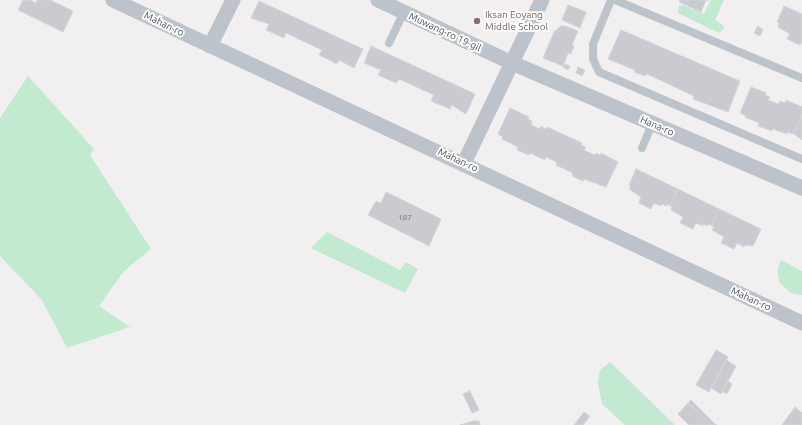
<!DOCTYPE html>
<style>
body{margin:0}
canvas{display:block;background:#f1efef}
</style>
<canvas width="802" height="425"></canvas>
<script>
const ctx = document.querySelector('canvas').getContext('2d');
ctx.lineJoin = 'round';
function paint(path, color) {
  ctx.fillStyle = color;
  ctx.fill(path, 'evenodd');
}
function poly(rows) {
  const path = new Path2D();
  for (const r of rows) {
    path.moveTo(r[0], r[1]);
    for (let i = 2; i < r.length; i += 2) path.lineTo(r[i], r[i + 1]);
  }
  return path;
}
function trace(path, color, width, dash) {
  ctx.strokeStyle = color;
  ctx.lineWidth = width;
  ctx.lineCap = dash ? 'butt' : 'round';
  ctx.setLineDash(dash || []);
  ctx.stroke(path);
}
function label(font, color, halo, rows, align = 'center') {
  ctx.font = font + ' Ubuntu,sans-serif';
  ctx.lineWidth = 4;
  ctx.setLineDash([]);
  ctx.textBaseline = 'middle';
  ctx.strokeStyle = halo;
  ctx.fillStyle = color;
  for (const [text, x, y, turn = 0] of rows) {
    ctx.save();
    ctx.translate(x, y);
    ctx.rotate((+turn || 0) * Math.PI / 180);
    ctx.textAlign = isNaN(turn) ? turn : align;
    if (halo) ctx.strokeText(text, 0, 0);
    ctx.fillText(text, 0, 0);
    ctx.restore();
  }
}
paint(poly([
 [711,0,724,0,715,20,723,25,724,29,719,33,678,13,679,6,683,5,704,14],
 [28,76,94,149,90,155,151,249,124,271,99,306,130,327,67,348,42,300,0,256,0,118],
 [327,232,400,270,406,262,418,269,405,293,311,248],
 [781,260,802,271,802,295,791,293,780,283,778,276,778,268],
 [610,362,675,425,625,425,602,404,598,383,600,370]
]), '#c1ead0');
const building = poly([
 [23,0,30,0,36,3,37,0,50,0,73,11,63,32,18,10,23,0],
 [680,0,709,0,706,0,701,12,679,2,680,0],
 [259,1,363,49,354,68,339,60,337,64,319,55,322,50,286,33,284,38,266,30,269,24,251,18,259,1],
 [568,5,586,12,580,28,562,20,568,5],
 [784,6,802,14,802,41,800,45,787,39,790,34,778,27,779,23,777,22,784,6],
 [561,26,565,26,578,31,572,45,574,46,571,54,568,53,563,66,543,58,554,32,561,26],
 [758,26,763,30,760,36,754,33,758,26],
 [621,30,740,81,728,112,693,99,694,96,647,74,645,76,634,72,635,70,608,59,621,30],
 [371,46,475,94,466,114,452,105,450,109,431,101,434,95,399,79,396,83,378,75,381,70,364,63,371,46],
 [565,64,570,66,568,70,563,67,565,64],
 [578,67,585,70,582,76,576,73,578,67],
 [751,87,766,93,765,95,770,97,768,100,778,104,780,101,785,103,786,100,802,107,802,114,794,134,787,132,787,134,773,129,772,131,758,126,759,123,745,117,746,116,740,113,751,87],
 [510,108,529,117,528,119,532,121,531,125,540,129,541,126,546,129,547,127,582,143,581,145,586,148,584,150,594,155,596,153,600,155,601,153,618,162,606,187,584,179,583,181,572,176,573,173,556,165,557,162,546,157,545,160,530,153,529,155,517,150,518,147,502,139,503,137,498,134,510,108],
 [802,114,802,140,794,134,802,114],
 [636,169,678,189,670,206,667,204,666,206,662,204,661,206,654,203,651,209,639,203,641,197,629,189,631,186,629,185,636,169],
 [678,189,719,209,712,226,708,224,707,226,703,224,703,226,696,223,693,229,680,223,683,217,671,210,672,206,670,206,678,189],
 [386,192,441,219,429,246,368,215,376,201,381,203,386,192],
 [719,209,761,229,753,246,745,245,744,247,737,243,734,249,721,243,724,237,712,230,714,227,712,226,719,209],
 [716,350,728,357,709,392,696,385,716,350],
 [726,360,736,366,721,394,711,388,726,360],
 [728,381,732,384,727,394,722,391,728,381],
 [470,391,479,410,472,413,463,394,470,391],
 [691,400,716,425,717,425,712,425,688,403,691,400],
 [688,403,712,425,689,425,678,414,688,403],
 [795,407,802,413,802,425,782,425,795,407],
 [584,412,590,416,583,425,574,425,584,412],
 [473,421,479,421,480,425,460,425,473,421]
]);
paint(building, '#c9cbd1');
trace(building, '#d3d5d9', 1);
trace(poly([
 [611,0,593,44,593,59,599,72,802,159],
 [615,0,802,78],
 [389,43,404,12],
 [642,148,652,124]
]), '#bcc3ca', 8);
trace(poly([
 [113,0,802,323],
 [378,0,512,63,802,188],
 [210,46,233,0],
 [464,163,542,0]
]), '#bcc3ca', 15);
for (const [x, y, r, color] of [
 [477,21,4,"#8d6e63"]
]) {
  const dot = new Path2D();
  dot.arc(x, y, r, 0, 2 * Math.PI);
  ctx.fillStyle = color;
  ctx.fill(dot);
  trace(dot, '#fff', 1.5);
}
label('8px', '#697078', null, [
 ["187",405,217]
]);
label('10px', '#785e54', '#fff', [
 ["Iksan Eoyang",485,15],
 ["Middle School",485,27]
], 'left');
label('10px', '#49525a', '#fff', [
 ["Mahan-ro",164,24,26],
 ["Muwang-ro 19-gil",445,32,25],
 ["Hana-ro",657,126,23],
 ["Mahan-ro",458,160,25],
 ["Mahan-ro",751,299,25]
]);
</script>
